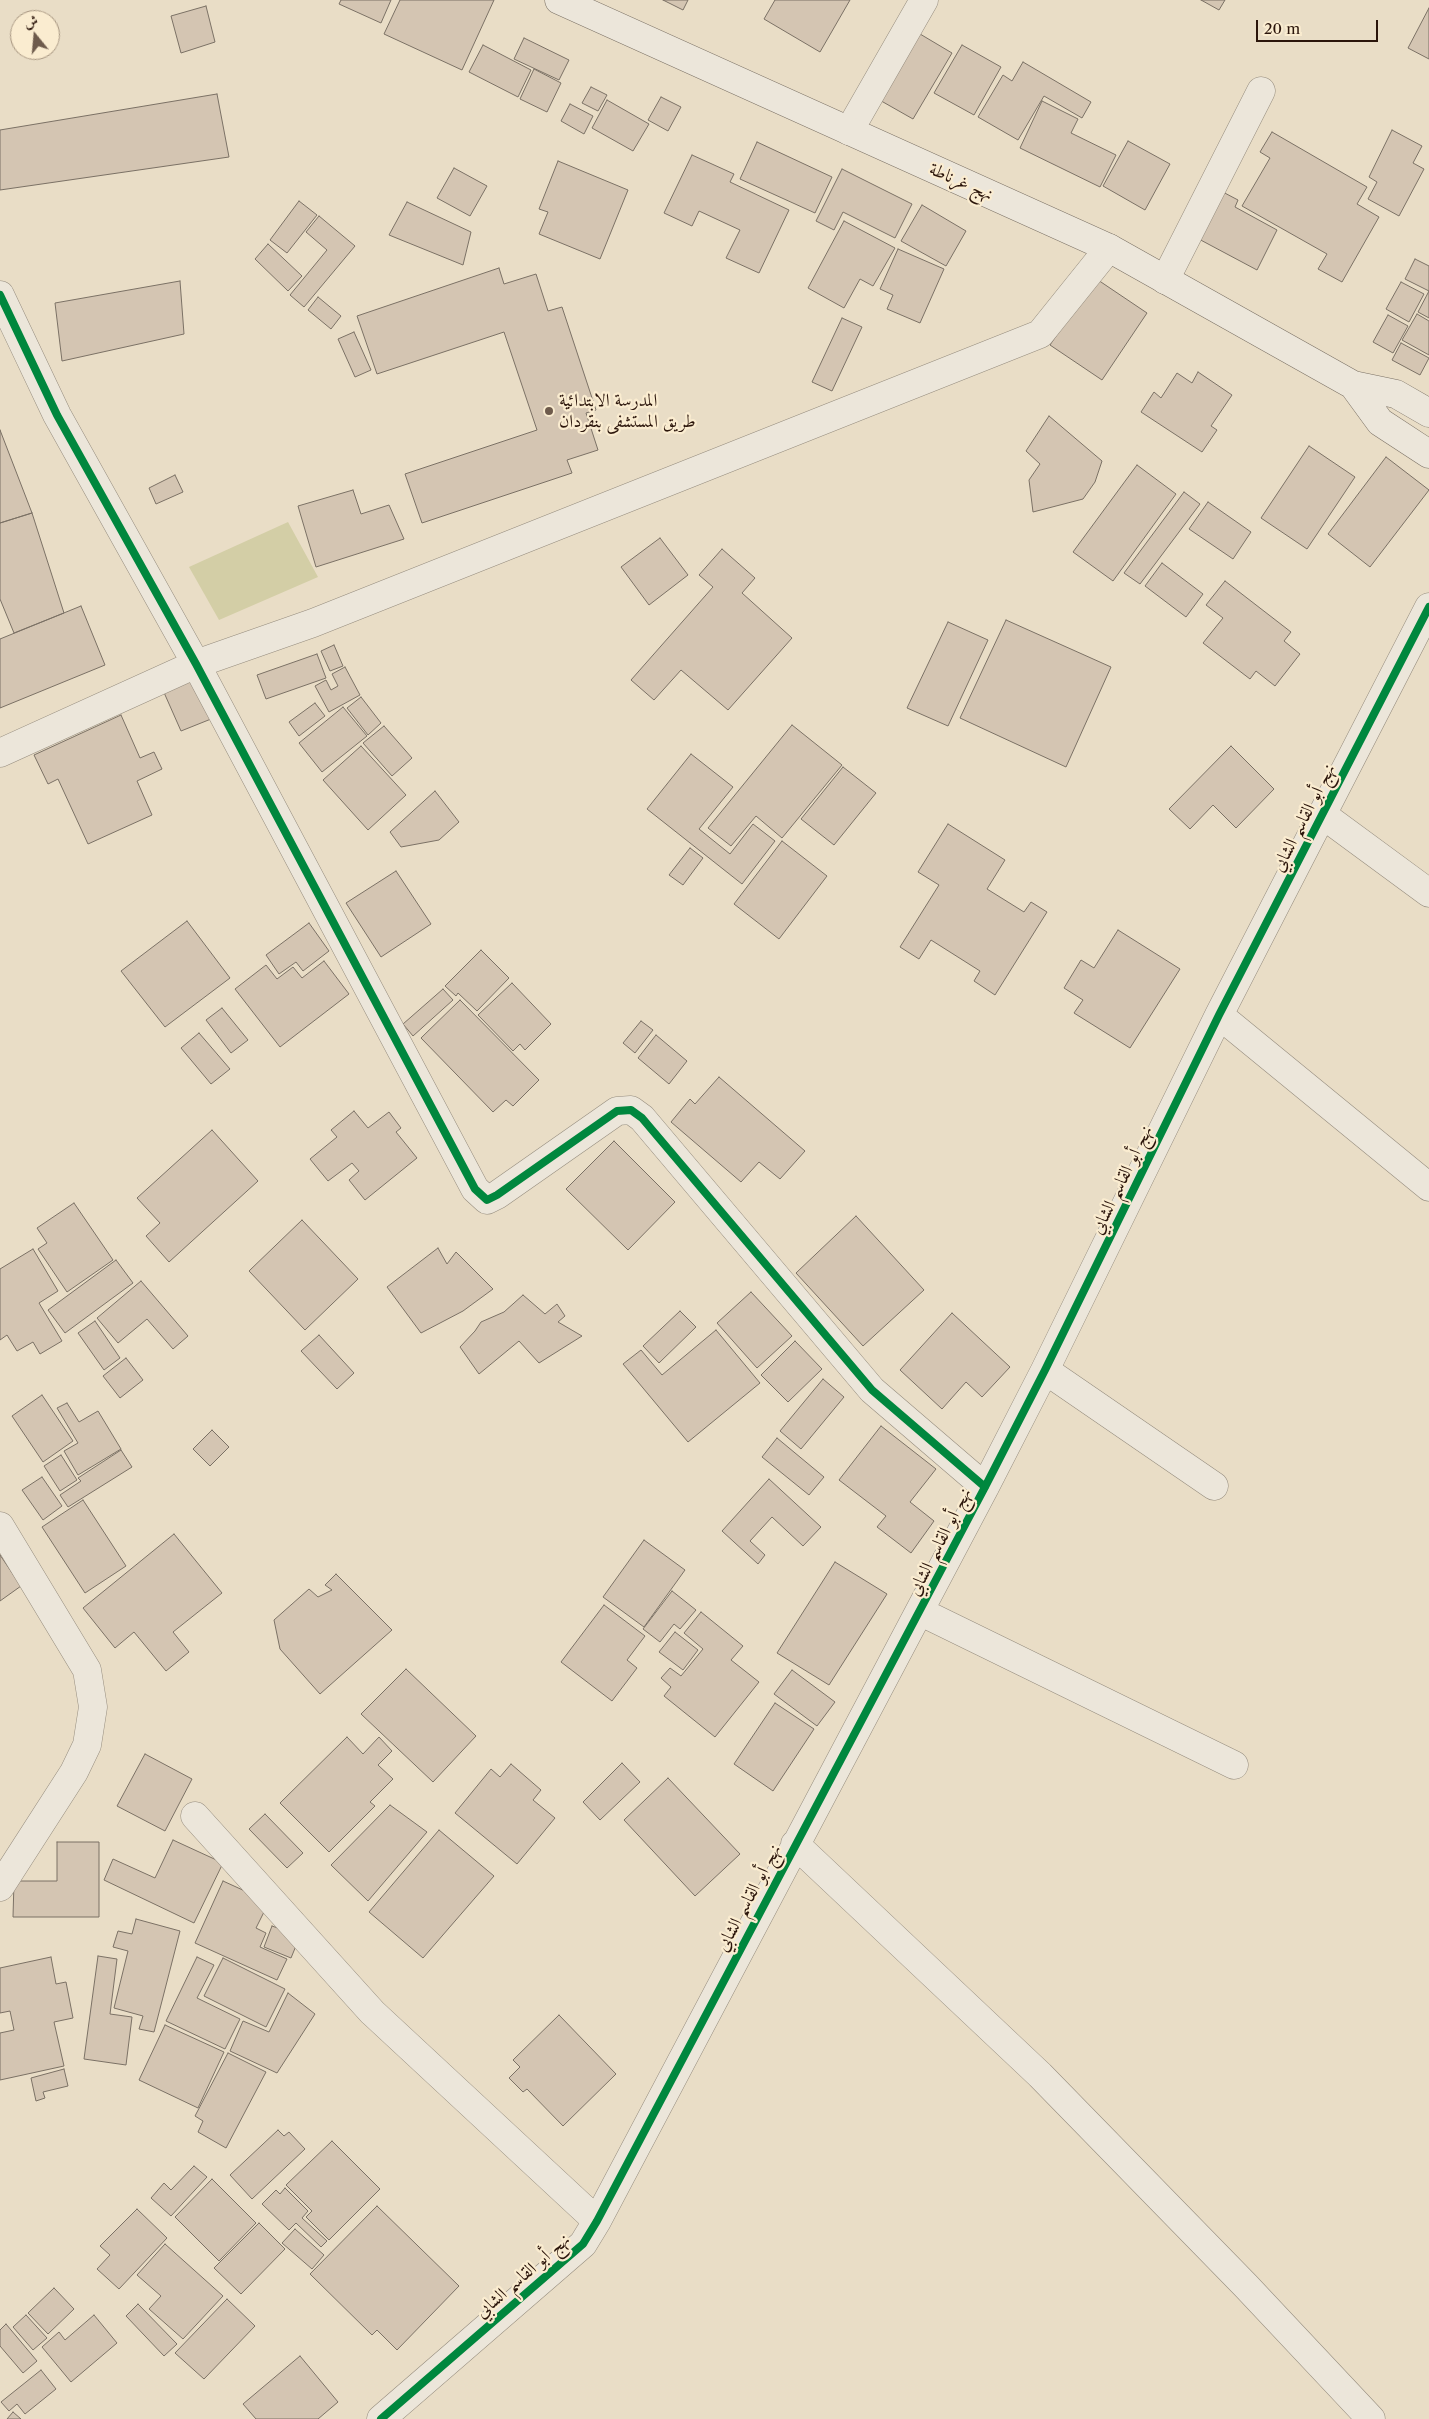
<!DOCTYPE html>
<meta charset="utf-8">
<style>
body{margin:0}
#map{position:relative;width:1429px;height:2419px;overflow:hidden;background:#e9ddc6;font-family:"Libre Caslon Text",Amiri,serif}
canvas{display:block}
.north{position:absolute;left:10px;top:10px;width:50px;height:50px;box-sizing:border-box;background:#faecd0;border:1px solid #a79681;border-radius:50%;rotate:343deg;font-size:14px;font-weight:700;line-height:20px;text-align:center;color:#2b150b}
.north::after{content:'';display:block;margin:auto;width:18px;height:22px;background:#6e5b4c;clip-path:polygon(50% 0,100% 100%,50% 72%,0 100%)}
.scale{position:absolute;left:1256px;top:20px;width:122px;height:22px;box-sizing:border-box;border:2px solid #2b150b;border-top:0;padding-left:6px;font-size:15px;line-height:18px;white-space:nowrap;color:#2b150b;-webkit-text-stroke:4px #faecd0;paint-order:stroke}
</style>
<div id="map">
<canvas width="1429" height="2419"></canvas>
<div class="north">ش</div>
<div class="scale">20 m</div>
</div>
<script>
const ctx = document.querySelector('canvas').getContext('2d');
ctx.lineJoin = 'round';
function paint(path, color) {
  ctx.fillStyle = color;
  ctx.fill(path, 'evenodd');
}
function poly(rows) {
  const path = new Path2D();
  for (const r of rows) {
    path.moveTo(r[0], r[1]);
    for (let i = 2; i < r.length; i += 2) path.lineTo(r[i], r[i + 1]);
  }
  return path;
}
function trace(path, color, width, dash) {
  ctx.strokeStyle = color;
  ctx.lineWidth = width;
  ctx.lineCap = dash ? 'butt' : 'round';
  ctx.setLineDash(dash || []);
  ctx.stroke(path);
}
function label(font, color, halo, rows, align = 'center') {
  ctx.font = font + ' "Libre Caslon Text",Amiri,serif';
  ctx.lineWidth = 4.5;
  ctx.setLineDash([]);
  ctx.textBaseline = 'middle';
  ctx.strokeStyle = halo;
  ctx.fillStyle = color;
  for (const [text, x, y, turn = 0] of rows) {
    ctx.save();
    ctx.translate(x, y);
    ctx.rotate((+turn || 0) * Math.PI / 180);
    ctx.textAlign = isNaN(turn) ? turn : align;
    if (halo) ctx.strokeText(text, 0, 0);
    ctx.fillText(text, 0, 0);
    ctx.restore();
  }
}
paint(poly([
 [288,522,318,577,219,620,189,567]
]), '#d3cea6');
const building = poly([
 [341,0,391,0,381,23,339,4,341,0],
 [400,0,494,0,462,70,384,34,400,0],
 [663,0,688,0,683,10,663,0],
 [775,0,850,0,820,52,764,19,775,0],
 [1201,0,1225,0,1219,10,1201,0],
 [206,6,215,42,181,53,171,16,206,6],
 [1429,8,1429,59,1408,48,1429,8],
 [915,31,952,53,913,119,876,98,915,31],
 [524,38,569,60,559,80,514,59,524,38],
 [483,45,531,70,518,97,469,72,483,45],
 [962,45,1001,67,974,115,934,93,962,45],
 [1023,62,1091,102,1082,118,1044,96,1018,140,978,117,1003,75,1012,81,1023,62],
 [534,69,561,83,547,112,520,99,534,69],
 [591,87,607,95,598,111,582,103,591,87],
 [217,94,229,157,0,190,0,130,217,94],
 [661,97,681,107,668,131,648,120,661,97],
 [607,100,649,124,633,151,592,128,607,100],
 [1042,101,1078,119,1071,133,1116,155,1100,187,1020,148,1042,101],
 [570,104,593,116,584,134,561,121,570,104],
 [1392,130,1422,146,1413,163,1424,169,1399,216,1368,199,1377,182,1369,177,1392,130],
 [1272,132,1367,187,1357,204,1379,217,1342,282,1318,269,1327,254,1242,206,1270,158,1260,152,1272,132],
 [1128,141,1170,164,1145,210,1103,186,1128,141],
 [757,142,832,177,815,213,740,179,757,142],
 [692,155,734,174,730,182,789,210,759,273,726,258,740,230,699,211,692,226,664,213,692,155],
 [558,161,628,190,600,259,539,234,548,212,539,209,558,161],
 [454,168,487,186,470,216,437,198,454,168],
 [842,169,912,204,895,238,843,212,834,230,816,221,842,169],
 [1219,190,1238,200,1235,207,1277,230,1257,270,1195,237,1219,190],
 [299,201,317,215,287,253,270,240,299,201],
 [407,202,471,232,463,265,389,235,407,202],
 [922,205,966,231,946,266,901,241,922,205],
 [319,216,355,246,304,307,290,295,327,250,306,232,319,216],
 [844,221,895,248,873,286,860,279,844,308,808,288,844,221],
 [268,244,302,276,288,291,255,259,268,244],
 [898,249,944,269,920,323,887,309,893,295,880,289,898,249],
 [1415,259,1429,266,1429,318,1418,312,1429,291,1405,279,1415,259],
 [499,268,504,284,536,274,548,311,562,307,596,410,586,413,598,450,567,460,572,473,422,523,405,474,537,430,504,332,377,374,357,316,499,268],
 [1095,278,1147,313,1102,380,1050,345,1095,278],
 [180,281,184,334,62,361,55,303,180,281],
 [1401,282,1424,294,1409,322,1386,309,1401,282],
 [318,297,341,316,331,329,308,310,318,297],
 [1417,314,1429,321,1429,355,1402,340,1417,314],
 [1388,315,1408,326,1393,353,1373,342,1388,315],
 [842,318,862,327,832,391,812,382,842,318],
 [354,332,371,370,355,377,338,339,354,332],
 [1401,343,1429,358,1420,375,1392,360,1401,343],
 [1198,372,1232,395,1211,426,1217,430,1202,452,1141,412,1154,392,1161,398,1177,373,1192,383,1198,372],
 [1049,416,1102,461,1095,482,1083,499,1033,512,1029,480,1040,464,1026,451,1049,416],
 [0,430,32,513,0,523,0,430],
 [1309,446,1355,477,1307,549,1261,518,1309,446],
 [1386,457,1429,490,1370,567,1328,534,1386,457],
 [1137,465,1176,494,1113,581,1073,552,1137,465],
 [175,475,183,492,156,504,149,488,175,475],
 [353,490,361,514,389,505,404,539,316,567,298,506,353,490],
 [1184,492,1200,504,1140,584,1124,573,1184,492],
 [1208,502,1251,532,1233,559,1189,529,1208,502],
 [32,513,64,613,14,633,0,599,0,523,32,513],
 [660,538,688,575,649,605,621,567,660,538],
 [722,549,755,578,742,593,792,638,728,710,681,670,654,700,631,680,713,587,699,575,722,549],
 [1162,563,1203,594,1186,617,1145,586,1162,563],
 [1225,581,1291,632,1284,641,1300,654,1275,686,1256,671,1250,679,1203,643,1223,618,1206,605,1225,581],
 [81,606,105,665,0,708,0,639,81,606],
 [1006,620,1111,667,1066,767,960,718,1006,620],
 [948,622,988,640,948,726,907,708,948,622],
 [334,645,343,666,330,671,321,651,334,645],
 [317,654,326,678,266,699,257,675,317,654],
 [345,667,360,695,329,712,315,686,326,680,331,690,338,686,332,674,345,667],
 [192,675,211,719,181,731,162,688,192,675],
 [361,697,381,723,368,735,347,708,361,697],
 [315,703,325,716,299,736,289,722,315,703],
 [343,707,367,736,322,772,299,743,343,707],
 [121,715,140,758,154,752,162,769,137,781,152,815,88,844,58,779,48,784,34,755,121,715],
 [792,725,842,765,782,838,756,816,731,846,708,828,792,725],
 [384,726,412,758,392,776,363,743,384,726],
 [361,746,406,795,368,830,323,780,361,746],
 [1231,746,1274,789,1236,828,1213,805,1190,829,1169,809,1231,746],
 [691,754,733,787,699,829,730,854,753,824,775,841,742,884,647,809,691,754],
 [843,767,876,793,834,845,801,819,843,767],
 [435,791,459,822,439,840,401,847,390,832,435,791],
 [948,824,1005,860,987,889,1024,912,1031,902,1047,912,995,995,974,981,980,971,931,940,919,959,900,947,939,885,918,872,948,824],
 [782,841,827,876,779,939,734,904,782,841],
 [690,848,703,858,683,885,669,875,690,848],
 [396,871,431,924,381,957,346,903,396,871],
 [187,921,230,978,165,1027,121,971,187,921],
 [309,923,329,951,303,971,296,962,279,974,266,955,309,923],
 [1118,930,1180,969,1130,1048,1074,1013,1083,1000,1064,988,1081,960,1094,968,1118,930],
 [481,950,509,978,477,1011,458,993,456,996,445,986,481,950],
 [324,961,349,994,280,1047,235,989,266,965,277,979,293,967,302,978,324,961],
 [512,983,551,1024,525,1050,520,1044,513,1051,478,1015,512,983],
 [443,989,453,1000,413,1036,403,1024,443,989],
 [460,1000,539,1080,513,1106,506,1100,493,1112,421,1038,460,1000],
 [222,1008,248,1040,231,1053,206,1020,222,1008],
 [641,1021,653,1030,635,1053,623,1043,641,1021],
 [199,1033,230,1069,211,1084,181,1048,199,1033],
 [656,1035,687,1061,669,1084,638,1058,656,1035],
 [719,1077,805,1151,780,1179,759,1162,741,1182,671,1122,690,1099,695,1104,719,1077],
 [354,1111,368,1128,389,1112,401,1128,396,1132,417,1158,365,1200,349,1180,359,1171,352,1163,328,1181,310,1159,337,1137,331,1130,354,1111],
 [212,1130,258,1181,169,1262,146,1236,160,1223,137,1198,212,1130],
 [614,1141,675,1202,628,1250,566,1189,614,1141],
 [74,1203,113,1260,67,1292,38,1249,47,1243,37,1228,74,1203],
 [856,1216,924,1290,863,1346,796,1273,856,1216],
 [302,1220,358,1279,305,1330,249,1271,302,1220],
 [438,1248,447,1264,456,1252,493,1289,463,1311,421,1333,387,1287,438,1248],
 [33,1249,58,1291,39,1303,62,1341,40,1354,33,1342,17,1351,7,1335,0,1340,0,1269,33,1249],
 [116,1260,133,1283,65,1333,48,1310,116,1260],
 [141,1281,188,1336,173,1349,147,1319,118,1343,97,1318,141,1281],
 [751,1292,792,1336,757,1368,717,1323,751,1292],
 [523,1295,545,1314,557,1304,565,1316,558,1322,582,1336,539,1363,519,1341,479,1374,460,1347,475,1331,481,1322,504,1312,523,1295],
 [680,1311,696,1327,659,1363,643,1346,680,1311],
 [952,1313,1010,1367,982,1397,966,1382,942,1409,900,1370,952,1313],
 [95,1321,120,1358,104,1370,78,1333,95,1321],
 [716,1330,760,1383,688,1442,623,1364,641,1350,662,1375,716,1330],
 [319,1335,354,1373,337,1389,301,1351,319,1335],
 [795,1341,822,1369,788,1402,761,1375,795,1341],
 [126,1358,143,1380,120,1398,103,1376,126,1358],
 [823,1379,844,1397,801,1449,780,1431,823,1379],
 [42,1395,73,1441,43,1462,12,1416,42,1395],
 [67,1403,79,1422,98,1411,121,1449,78,1475,64,1451,78,1443,57,1408,67,1403],
 [881,1426,936,1469,910,1502,934,1521,911,1553,877,1527,886,1516,839,1480,881,1426],
 [212,1430,229,1447,210,1466,193,1449,212,1430],
 [777,1438,824,1477,809,1495,762,1457,777,1438],
 [121,1450,132,1467,68,1507,60,1495,81,1481,78,1478,121,1450],
 [61,1455,77,1480,60,1491,44,1466,61,1455],
 [42,1477,62,1506,43,1520,22,1490,42,1477],
 [769,1479,821,1527,803,1546,772,1517,750,1541,765,1555,758,1564,722,1531,769,1479],
 [83,1500,126,1566,85,1593,42,1527,83,1500],
 [174,1534,222,1593,173,1632,189,1652,166,1671,134,1632,115,1648,83,1608,174,1534],
 [644,1540,685,1570,644,1627,603,1597,644,1540],
 [0,1555,21,1586,0,1601,0,1555],
 [835,1562,887,1594,829,1685,777,1653,835,1562],
 [336,1574,392,1630,320,1694,280,1649,274,1620,309,1589,318,1597,332,1590,325,1585,336,1574],
 [672,1591,696,1610,680,1629,674,1624,660,1642,643,1629,672,1591],
 [604,1605,645,1636,627,1660,637,1668,612,1701,561,1662,604,1605],
 [701,1612,743,1646,731,1660,759,1682,715,1737,664,1696,671,1687,661,1678,670,1668,681,1676,703,1649,684,1633,701,1612],
 [675,1632,698,1650,683,1670,659,1652,675,1632],
 [406,1669,476,1736,433,1782,361,1714,406,1669],
 [792,1670,835,1702,817,1726,774,1694,792,1670],
 [775,1703,814,1729,773,1791,734,1764,775,1703],
 [347,1737,363,1754,379,1737,392,1751,378,1765,393,1779,370,1802,375,1806,329,1852,280,1803,347,1737],
 [145,1754,192,1779,165,1831,117,1806,145,1754],
 [622,1763,640,1782,600,1820,583,1802,622,1763],
 [511,1764,541,1790,533,1800,555,1818,517,1864,455,1813,491,1769,500,1777,511,1764],
 [668,1778,740,1854,695,1896,624,1820,668,1778],
 [390,1805,427,1832,368,1901,331,1865,390,1805],
 [265,1814,303,1853,287,1868,249,1829,265,1814],
 [439,1830,494,1876,423,1958,369,1912,439,1830],
 [173,1840,223,1863,194,1923,104,1880,113,1859,155,1878,173,1840],
 [57,1842,99,1842,99,1917,13,1917,14,1881,57,1881,57,1842],
 [223,1881,269,1902,256,1928,266,1933,260,1947,287,1959,277,1980,195,1943,223,1881],
 [136,1919,180,1931,154,2032,139,2029,143,2016,114,2008,128,1951,113,1947,118,1931,132,1934,136,1919],
 [272,1926,300,1936,291,1958,264,1947,272,1926],
 [98,1956,117,1959,110,2014,132,2017,126,2065,84,2059,98,1956],
 [51,1957,56,1984,66,1982,73,2018,54,2022,64,2066,0,2080,0,2033,14,2030,10,2011,0,2013,0,1968,51,1957],
 [197,1957,214,1965,197,1998,240,2019,225,2049,166,2021,197,1957],
 [223,1958,285,1989,266,2027,204,1996,223,1958],
 [288,1993,315,2014,277,2073,230,2051,243,2021,269,2032,288,1993],
 [559,2015,616,2074,563,2126,527,2089,523,2092,509,2078,520,2067,513,2060,559,2015],
 [165,2025,224,2052,198,2108,139,2080,165,2025],
 [228,2053,266,2072,226,2148,198,2132,203,2121,195,2116,228,2053],
 [64,2069,68,2086,43,2092,45,2098,36,2101,31,2078,64,2069],
 [278,2130,284,2136,289,2132,305,2149,252,2199,230,2175,278,2130],
 [332,2141,380,2189,329,2240,306,2217,312,2211,286,2185,332,2141],
 [194,2166,207,2177,171,2216,151,2198,164,2183,171,2190,194,2166],
 [212,2179,256,2223,219,2261,175,2217,212,2179],
 [285,2188,308,2211,302,2218,327,2241,321,2247,296,2223,289,2230,262,2204,276,2190,280,2194,285,2188],
 [377,2206,459,2286,397,2350,377,2330,372,2335,310,2274,377,2206],
 [137,2209,167,2238,119,2289,97,2269,110,2255,100,2246,137,2209],
 [259,2223,285,2249,241,2294,214,2268,259,2223],
 [295,2229,324,2255,312,2269,282,2243,295,2229],
 [165,2244,223,2296,183,2339,149,2309,161,2296,137,2275,165,2244],
 [54,2288,74,2309,48,2334,28,2313,54,2288],
 [227,2299,255,2326,204,2379,175,2353,227,2299],
 [138,2304,177,2344,164,2356,126,2316,138,2304],
 [26,2315,47,2338,33,2350,13,2327,26,2315],
 [94,2315,117,2343,71,2382,42,2347,59,2332,65,2340,94,2315],
 [6,2324,37,2361,23,2373,0,2346,0,2330,6,2324],
 [300,2356,338,2402,318,2419,256,2419,243,2404,300,2356],
 [41,2370,56,2389,25,2414,17,2404,9,2411,1,2402,41,2370],
 [13,2412,21,2419,7,2419,13,2412]
]);
paint(building, '#d4c5b2');
trace(building, '#7b7165', 1);
const street = poly([
 [849,131,924,0],
 [1165,280,1261,91],
 [0,295,57,415,196,664,475,1189,487,1200,497,1195,617,1111,631,1110,642,1118,872,1390,985,1487],
 [0,753,196,664,313,623,1040,334,1109,248],
 [1323,815,1429,893],
 [1219,1015,1429,1187],
 [1045,1370,1214,1486],
 [0,1526,87,1670,93,1707,87,1745,74,1772,0,1887],
 [921,1612,1234,1765],
 [195,1816,372,2012,597,2221],
 [795,1844,1040,2075,1246,2286,1371,2419],
 [381,2419,583,2244,597,2221,985,1487,1045,1370,1219,1015,1429,607]
]);
const secondary = poly([
 [559,0,1109,248,1353,385,1396,394,1429,413],
 [1353,385,1380,422,1429,454]
]);
trace(street, '#958c7e', 29);
trace(secondary, '#7b7165', 29);
trace(street, '#ece6da', 28);
trace(secondary, '#ece6da', 28);
trace(poly([
 [0,295,57,415,196,664,475,1189,487,1200,497,1195,617,1111,631,1110,642,1118,872,1390,985,1487],
 [381,2419,583,2244,597,2221,985,1487,1045,1370,1219,1015,1429,607]
]), '#00873e', 8);
for (const [x, y, r, color] of [
 [549,411,5,"#6e5b4c"]
]) {
  const dot = new Path2D();
  dot.arc(x, y, r, 0, 2 * Math.PI);
  ctx.fillStyle = color;
  ctx.fill(dot);
  trace(dot, '#faecd0', 2);
}
label('18px', '#2b150b', '#faecd0', [
 ["نهج غرناطة",961,182,24],
 ["نهج أبو القاسم الشابي",1304,818,-63],
 ["نهج أبو القاسم الشابي",1122,1180,-64],
 ["نهج أبو القاسم الشابي",940,1542,-63],
 ["نهج أبو القاسم الشابي",749,1898,-62],
 ["نهج أبو القاسم الشابي",523,2276,-41]
]);
label('18px', '#2b150b', '#faecd0', [
 ["المدرسة الابتدائية",559,401],
 ["طريق المستشفى بنقردان",559,422]
], 'left');
</script>
